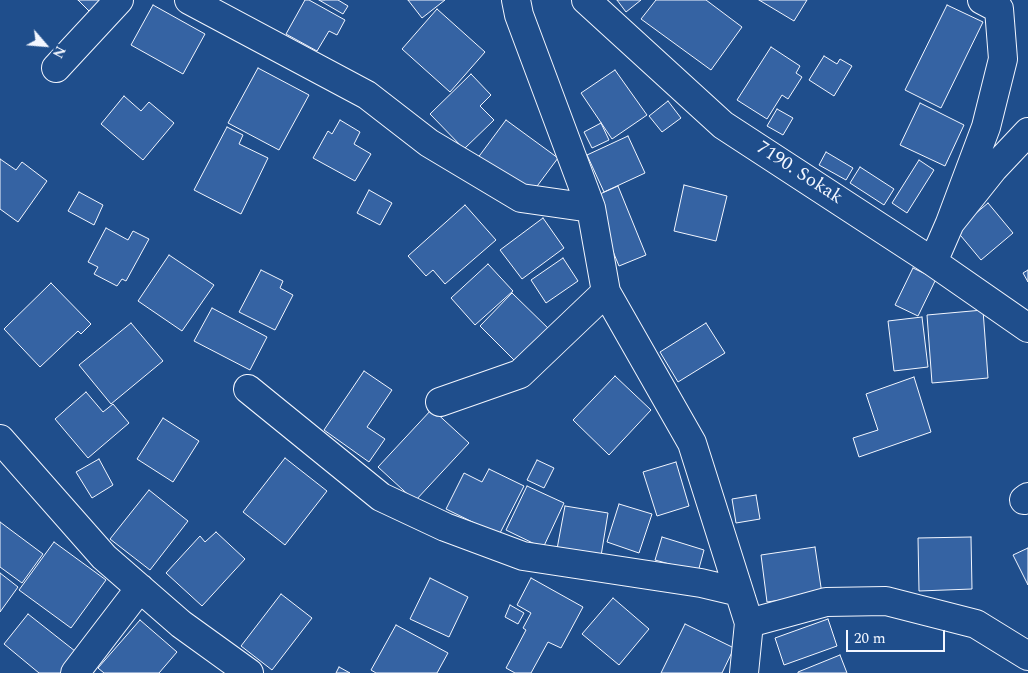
<!DOCTYPE html>
<style>
body{margin:0}
#map{position:relative;width:1028px;height:673px;overflow:hidden;background:#1f4e8c;font-family:Spectral,serif}
canvas{display:block}
.north{position:absolute;left:20px;top:20px;width:50px;height:50px;-webkit-text-stroke:4px #1f4e8c;paint-order:stroke;rotate:117deg;font-size:14px;font-weight:700;line-height:20px;text-align:center;color:#f2f6ff}
.north::after{content:'';display:block;margin:auto;width:18px;height:22px;background:#f2f6ff;clip-path:polygon(50% 0,100% 100%,50% 72%,0 100%)}
.scale{position:absolute;left:846px;top:630px;width:99px;height:22px;box-sizing:border-box;border:2px solid #f2f6ff;border-top:0;padding-left:6px;font-size:15px;line-height:18px;white-space:nowrap;color:#f2f6ff;-webkit-text-stroke:4px #1f4e8c;paint-order:stroke}
</style>
<div id="map">
<canvas width="1028" height="673"></canvas>
<div class="north">N</div>
<div class="scale">20 m</div>
</div>
<script>
const ctx = document.querySelector('canvas').getContext('2d');
ctx.lineJoin = 'round';
function paint(path, color) {
  ctx.fillStyle = color;
  ctx.fill(path, 'evenodd');
}
function poly(rows) {
  const path = new Path2D();
  for (const r of rows) {
    path.moveTo(r[0], r[1]);
    for (let i = 2; i < r.length; i += 2) path.lineTo(r[i], r[i + 1]);
  }
  return path;
}
function trace(path, color, width, dash) {
  ctx.strokeStyle = color;
  ctx.lineWidth = width;
  ctx.lineCap = dash ? 'butt' : 'round';
  ctx.setLineDash(dash || []);
  ctx.stroke(path);
}
function label(font, color, halo, rows, align = 'center') {
  ctx.font = font + ' Spectral,serif';
  ctx.lineWidth = 4;
  ctx.setLineDash([]);
  ctx.textBaseline = 'middle';
  ctx.strokeStyle = halo;
  ctx.fillStyle = color;
  for (const [text, x, y, turn = 0] of rows) {
    ctx.save();
    ctx.translate(x, y);
    ctx.rotate((+turn || 0) * Math.PI / 180);
    ctx.textAlign = isNaN(turn) ? turn : align;
    if (halo) ctx.strokeText(text, 0, 0);
    ctx.fillText(text, 0, 0);
    ctx.restore();
  }
}
const building = poly([
 [78,0,100,0,89,11,78,0],
 [305,0,309,0,345,20,337,35,329,31,317,51,286,34,305,0],
 [319,0,338,0,348,6,343,14,319,0],
 [408,0,445,0,422,18,408,0],
 [617,0,641,0,626,12,617,0],
 [656,0,706,0,742,27,711,70,641,19,656,0],
 [759,0,807,0,794,21,759,0],
 [153,5,205,34,183,74,131,45,153,5],
 [947,5,983,22,941,108,905,90,947,5],
 [437,9,485,52,450,92,402,49,437,9],
 [771,47,800,66,796,73,802,77,788,99,782,95,767,119,737,100,771,47],
 [824,56,837,64,840,59,852,66,834,96,809,80,824,56],
 [258,68,309,95,279,150,228,123,258,68],
 [615,70,647,115,612,139,581,93,615,70],
 [471,74,491,95,480,106,494,120,464,149,430,114,471,74],
 [124,96,141,111,149,102,174,123,143,160,101,124,124,96],
 [668,101,681,118,662,132,649,116,668,101],
 [920,103,964,125,945,166,900,145,920,103],
 [777,109,793,118,783,135,767,126,777,109],
 [340,120,360,132,354,144,371,154,355,181,313,158,328,131,332,134,340,120],
 [506,120,558,158,529,197,477,159,506,120],
 [601,123,609,140,592,148,584,132,601,123],
 [227,127,243,135,239,144,268,158,241,214,194,190,227,127],
 [628,136,645,173,604,192,587,155,628,136],
 [826,152,853,168,846,180,819,165,826,152],
 [0,159,16,170,22,162,47,181,18,222,0,209,0,159],
 [919,160,934,170,907,213,892,203,919,160],
 [860,167,894,189,884,205,850,183,860,167],
 [684,185,727,196,716,241,674,231,684,185],
 [618,186,646,255,619,266,591,198,618,186],
 [369,190,392,203,380,225,357,213,369,190],
 [79,192,103,205,94,225,68,211,79,192],
 [988,203,1013,233,981,260,956,230,988,203],
 [465,205,496,240,445,284,433,270,426,276,408,256,465,205],
 [543,218,564,248,522,279,500,250,543,218],
 [106,228,128,240,133,231,149,239,126,281,122,279,117,286,94,274,98,267,88,262,106,228],
 [169,255,214,285,182,331,138,301,169,255],
 [563,258,578,281,546,303,531,280,563,258],
 [488,264,513,291,475,325,451,298,488,264],
 [913,268,936,279,918,316,895,305,913,268],
 [261,270,283,281,280,288,293,295,275,330,239,312,261,270],
 [1028,270,1028,282,1023,273,1028,270],
 [51,283,91,324,81,334,78,331,40,367,4,329,51,283],
 [512,293,552,332,520,366,480,326,512,293],
 [212,308,267,337,250,370,194,341,212,308],
 [983,310,988,378,932,383,927,315,983,310],
 [922,317,928,367,894,371,888,321,922,317],
 [131,323,163,361,111,404,79,365,131,323],
 [706,323,725,353,678,382,660,352,706,323],
 [364,371,392,390,367,427,385,439,369,462,324,430,364,371],
 [615,376,651,410,609,455,573,420,615,376],
 [914,377,931,432,859,457,853,438,878,430,866,394,914,377],
 [86,392,103,412,113,404,129,423,88,458,55,419,86,392],
 [432,409,469,443,415,501,378,467,432,409],
 [163,418,199,441,173,482,137,459,163,418],
 [285,458,327,491,285,545,243,512,285,458],
 [99,459,113,485,92,498,76,472,99,459],
 [537,460,554,468,544,488,527,480,537,460],
 [676,462,689,506,657,516,643,472,676,462],
 [489,469,524,486,499,535,446,509,464,473,482,482,489,469],
 [527,486,564,503,543,548,506,530,527,486],
 [149,490,188,521,150,570,110,539,149,490],
 [756,495,760,519,736,523,732,499,756,495],
 [619,504,652,514,639,553,607,542,619,504],
 [565,506,608,513,601,556,557,549,565,506],
 [0,522,43,554,22,583,0,567,0,522],
 [216,532,245,559,202,606,166,573,200,536,205,542,216,532],
 [662,537,704,550,698,572,655,560,662,537],
 [971,537,972,589,919,591,918,538,971,537],
 [54,542,106,580,71,628,19,590,54,542],
 [815,547,822,594,767,602,761,555,815,547],
 [1028,548,1028,585,1013,555,1028,548],
 [0,573,18,587,0,612,0,573],
 [430,578,468,597,449,637,410,619,430,578],
 [531,578,583,607,561,648,548,642,531,673,515,673,506,668,526,630,523,628,531,613,517,605,531,578],
 [281,594,312,618,272,670,241,646,281,594],
 [613,598,649,629,619,665,582,634,613,598],
 [510,605,524,613,518,624,505,617,510,605],
 [28,614,80,655,65,673,39,673,4,644,28,614],
 [828,619,837,646,784,665,775,638,828,619],
 [140,620,177,652,159,673,104,673,98,668,140,620],
 [685,624,734,648,722,673,661,673,685,624],
 [396,625,448,653,437,673,376,673,371,670,396,625],
 [840,655,847,673,798,673,798,672,840,655],
 [339,667,350,673,336,673,339,667]
]);
paint(building, '#3563a3');
trace(building, '#f2f6ff', 1);
const minor = poly([
 [189,0,367,95,429,143,521,198,591,208],
 [516,0,519,15,591,208,606,292,692,443,749,623,744,673],
 [586,0,723,125,933,262,1028,328],
 [56,68,119,0],
 [950,223,986,127,1003,59,999,9,982,0],
 [933,262,950,223,993,169,1028,132],
 [248,389,381,497,445,527,523,556,701,583,739,592],
 [440,402,520,374,606,292],
 [0,439,104,557,181,624,249,673],
 [1024,500,1028,497],
 [749,623,826,602,886,601,976,624,1028,656],
 [75,673,140,588]
]);
trace(minor, '#f2f6ff', 30);
trace(minor, '#1f4e8c', 28);
label('19px', '#f2f6ff', '#1f4e8c', [
 ["7190. Sokak",799,174,33]
]);
</script>
